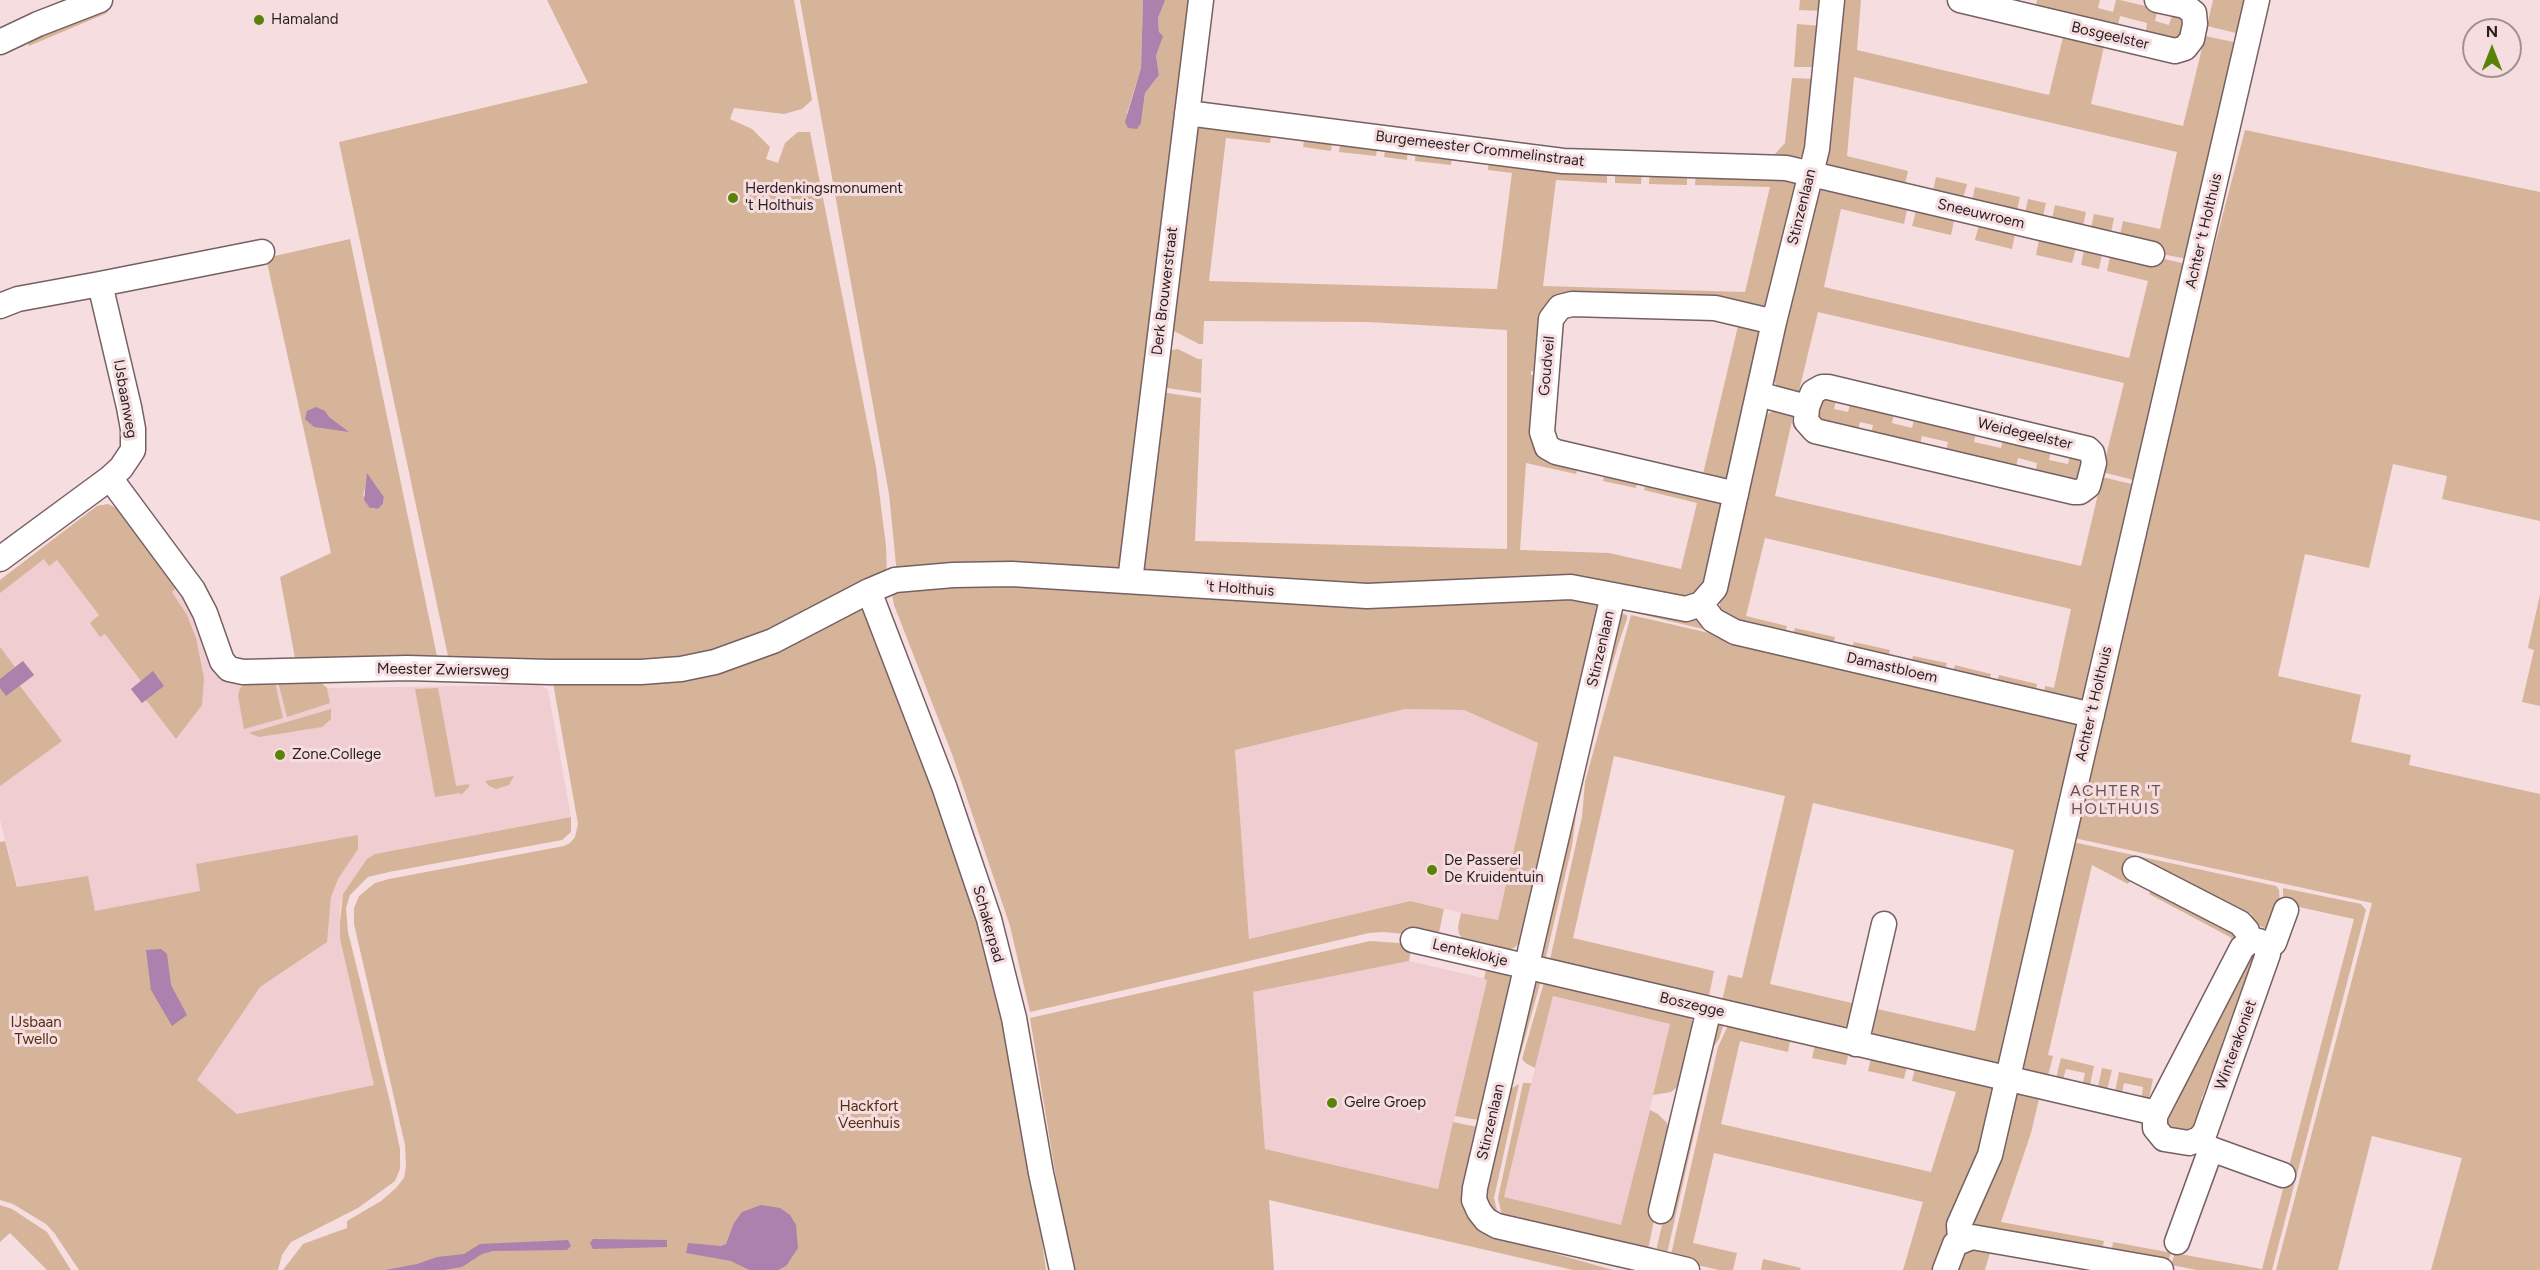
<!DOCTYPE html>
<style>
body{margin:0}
#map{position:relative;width:2540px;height:1270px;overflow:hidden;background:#f6dddf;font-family:Figtree,sans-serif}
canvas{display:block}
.north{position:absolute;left:2462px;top:18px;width:60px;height:60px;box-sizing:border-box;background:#f6dddf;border:2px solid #a39192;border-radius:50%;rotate:0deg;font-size:16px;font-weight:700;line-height:24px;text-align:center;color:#271e1f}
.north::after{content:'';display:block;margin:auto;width:21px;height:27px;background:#598208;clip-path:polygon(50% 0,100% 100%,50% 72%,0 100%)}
</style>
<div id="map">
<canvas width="2540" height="1270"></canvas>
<div class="north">N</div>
</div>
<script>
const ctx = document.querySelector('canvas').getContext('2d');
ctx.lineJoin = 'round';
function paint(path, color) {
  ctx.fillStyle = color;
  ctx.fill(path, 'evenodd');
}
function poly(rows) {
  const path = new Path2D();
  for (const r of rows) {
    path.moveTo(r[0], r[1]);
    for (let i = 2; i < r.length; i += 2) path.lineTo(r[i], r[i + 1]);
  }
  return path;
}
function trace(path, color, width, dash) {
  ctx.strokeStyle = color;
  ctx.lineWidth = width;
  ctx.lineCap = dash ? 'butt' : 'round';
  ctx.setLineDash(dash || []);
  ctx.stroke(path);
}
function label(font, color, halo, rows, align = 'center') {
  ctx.font = font + ' Figtree,sans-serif';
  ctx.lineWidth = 6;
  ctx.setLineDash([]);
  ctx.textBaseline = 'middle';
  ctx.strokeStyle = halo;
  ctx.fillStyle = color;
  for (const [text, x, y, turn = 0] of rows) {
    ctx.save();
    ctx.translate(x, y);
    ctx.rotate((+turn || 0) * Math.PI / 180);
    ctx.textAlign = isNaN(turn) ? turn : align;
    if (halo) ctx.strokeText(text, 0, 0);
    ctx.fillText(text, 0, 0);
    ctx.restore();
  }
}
paint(poly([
 [108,504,118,509,176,588,187,605,209,664,216,673,231,682,323,684,327,688,539,685,548,690,571,817,375,854,367,860,343,894,340,906,340,939,375,1085,237,1114,142,1034,51,882,18,888,0,820,0,580,97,506],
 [1405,709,1464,710,1538,743,1498,921,1410,901,1249,939,1235,750],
 [1409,961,1487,979,1438,1189,1265,1149,1253,992],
 [1553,996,1670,1024,1622,1226,1503,1197]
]), '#efcdd0');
paint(poly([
 [547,0,794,0,812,100,802,109,784,114,734,108,730,119,752,129,770,147,766,159,778,163,785,143,798,132,810,132,876,467,886,546,887,577,775,635,685,661,449,661,339,142,588,83],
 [800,0,1143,0,1141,68,1127,113,1141,123,1145,93,1159,75,1156,56,1160,44,1158,18,1162,5,1165,0,1192,0,1124,563,1119,570,897,575,889,494],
 [1800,0,1824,0,1823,11,1799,10],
 [1839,0,1861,0,1857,50,2049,95,2064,33,2105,42,2091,104,2183,126,2205,36,2243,44,2192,260,2152,252,2119,239,2123,221,2160,229,2177,152,1854,77,1847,156,1908,171,1904,189,1829,169,1825,160],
 [2037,0,2100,0,2098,8,2113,12,2116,0,2120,0,2158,9,2155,21,2169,25,2173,12,2185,15,2184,40,2145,36,2147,23,2120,16,2117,29,2035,10],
 [2213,0,2244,0,2236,33,2207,26],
 [104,6,107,13,29,46,26,39],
 [1797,24,1822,26,1817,67,1794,67],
 [1792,78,1816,79,1808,151,1796,160,1773,161,1774,155,1785,143],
 [1193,124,1272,130,1270,143,1226,138,1209,281,1497,289,1512,173,1488,170,1489,158,1607,169,1607,183,1556,180,1543,286,1745,292,1770,187,1695,185,1696,171,1791,179,1797,188,1765,307,1761,309,1572,298,1540,371,1531,371,1531,375,1540,375,1535,432,1578,464,1576,474,1526,463,1520,550,1609,553,1681,569,1697,503,1644,490,1647,479,1723,503,1708,583,1693,599,1368,588,1146,572,1142,567,1160,392,1201,398,1195,541,1507,549,1507,330,1368,322,1204,321,1203,344,1199,344,1168,328],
 [2245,130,2540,192,2540,521,2442,499,2447,476,2393,464,2369,568,2305,554,2278,676,2361,695,2351,742,2411,755,2409,765,2540,794,2540,1270,2431,1270,2462,1158,2372,1136,2338,1270,2276,1270,2372,903,2074,838,2143,519],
 [1305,135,1333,138,1331,151,1303,147],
 [1341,139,1378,144,1376,156,1339,152],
 [1386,145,1408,148,1407,160,1384,157],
 [1416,148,1452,153,1451,165,1415,161],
 [1615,169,1642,170,1641,184,1615,183],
 [1650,170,1687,171,1687,185,1649,184],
 [1936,177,1967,184,1962,203,1932,196],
 [1975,187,2020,197,2016,215,1971,205],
 [1825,188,1908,205,1904,224,1841,209,1824,287,2129,358,2148,281,2107,271,2111,252,2151,256,2191,265,2141,482,2102,472,2124,383,1818,312,1798,395,1781,390,1777,387,1773,378,1817,192],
 [2028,199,2046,203,2042,221,2024,217],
 [2055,205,2086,212,2082,231,2051,223],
 [1917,207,1955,216,1951,235,1912,226],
 [2094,214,2114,218,2110,237,2090,233],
 [1980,221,2016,230,2012,249,1975,240],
 [2040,235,2077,244,2072,263,2036,255],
 [350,239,438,661,296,664,280,577,331,553,266,258],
 [367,482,374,483,384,497,383,504,378,509,372,509,363,495],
 [2085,246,2103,250,2099,269,2081,265],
 [1703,314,1760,331,1762,335,1734,472,1725,481,1703,474,1738,326],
 [1178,349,1198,359,1202,359,1201,393,1161,387,1167,351],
 [1837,397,1834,409,1848,412,1851,400,1895,410,1892,423,1912,428,1915,415,1977,429,1974,442,2001,448,2004,436,2052,447,2049,460,2068,464,2071,451,2083,455,2081,482,2035,476,2037,463,2018,458,2015,471,1945,455,1948,442,1922,436,1919,449,1870,437,1873,425,1860,422,1857,434,1818,425,1816,400],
 [1776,409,1794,412,1775,496,2081,566,2102,477,2140,486,2089,708,2043,698,2045,686,2054,688,2071,609,1765,538,1746,616,1787,626,1784,637,1737,626,1720,612,1720,600,1765,416],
 [1605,470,1638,478,1636,488,1603,481],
 [108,504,118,509,176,588,172,592,187,615,196,638,204,678,202,705,176,739,146,700,142,703,131,689,141,681,105,634,100,637,90,623,99,615,57,560,49,566,44,559,0,593,0,580,97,506],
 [931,583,1593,599,1600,611,1526,936,1514,948,1502,951,1465,941,1459,934,1458,927,1461,913,1498,920,1538,743,1464,710,1405,709,1235,750,1249,939,1410,901,1444,909,1438,937,1383,932,1369,933,1030,1012,1010,926,952,754,894,605,892,594,909,585],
 [2540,595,2540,706,2522,702,2534,650,2528,648],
 [863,606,964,865,978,927,1014,1041,1046,1270,283,1270,303,1244,347,1228,347,1221,381,1201,396,1188,404,1178,406,1167,405,1145,354,924,354,908,359,896,375,883,389,879,564,846,570,843,575,837,578,824,552,677,641,677],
 [1639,607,1700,621,1720,633,1623,610],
 [1619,613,1627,615,1627,619,1618,645,1591,736,1578,799,1572,846,1545,961,1539,952],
 [1631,615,2086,720,2005,1072,1876,1038,1871,1030,1873,1008,1975,1031,2014,850,1999,846,1813,803,1770,984,1856,1004,1849,1024,1840,1029,1721,1005,1728,975,1742,978,1785,796,1614,756,1573,938,1714,971,1708,1001,1549,964,1582,817,1585,782],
 [1795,628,1835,637,1832,648,1792,639],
 [1854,642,1890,650,1887,661,1851,653],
 [0,647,15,667,23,661,34,675,20,686,62,741,0,786],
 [1913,656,1947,663,1944,674,1911,666],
 [1955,665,1991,674,1988,685,1952,676],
 [1999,675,2037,684,2035,695,1996,687],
 [275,682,283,718,244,729,238,696,240,688,246,684],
 [278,682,321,683,327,688,330,703,287,717],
 [438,688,456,786,469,784,469,787,461,795,460,793,435,797,415,689],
 [331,709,331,719,322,727,259,737,249,733],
 [514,776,509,785,496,789,489,786,485,781],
 [571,817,571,832,562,840,389,872,368,877,350,895,346,908,348,932,390,1102,400,1149,400,1169,395,1181,358,1208,291,1242,282,1255,278,1270,79,1270,55,1234,46,1224,13,1204,0,1200,0,842,5,841,17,887,88,876,95,911,200,891,196,864,358,835,358,849,338,879,331,897,327,942,260,987,197,1080,237,1114,374,1085,340,939,340,922,343,894,367,859,375,854],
 [2073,842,2276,886,2279,890,2280,909,2268,930,2249,920,2252,914,2224,900,2221,906,2214,901,2216,896,2189,883,2186,888,2133,875,2128,884,2092,865,2048,1055,2053,1056,2047,1080,2014,1074],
 [2154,885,2239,932,2234,942,2230,937,2149,894],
 [2283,888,2361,904,2366,910,2272,1270,2197,1270,2171,1265,2177,1247,2181,1248,2180,1254,2262,1269,2354,919,2294,906,2283,906],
 [1370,941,1412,944,1409,961,1253,992,1265,1149,1438,1189,1453,1122,1477,1127,1481,1133,1467,1193,1542,1250,1613,1270,1573,1270,1269,1200,1274,1270,1071,1270,1030,1018],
 [2254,948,2259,961,2253,959,2242,988,2248,990,2239,1016,2233,1014,2222,1043,2228,1045,2218,1074,2212,1072,2201,1100,2207,1103,2193,1134,2161,1126],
 [1487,965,1506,971,1513,982,1478,1120,1455,1116,1487,980,1484,979],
 [1545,979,1689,1015,1695,1026,1682,1083,1671,1092,1653,1095,1670,1024,1553,996,1535,1068,1527,1064,1522,1059],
 [1541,980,1520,1056,1518,1052,1533,986],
 [1725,1020,1719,1039,1714,1046,1666,1258,1656,1251,1665,1212,1714,1025],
 [1730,1021,1791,1035,1788,1052,1740,1041,1721,1124,1931,1172,1956,1092,1912,1081,1916,1064,2003,1084,1937,1270,1903,1270,1923,1202,1714,1153,1693,1243,1737,1253,1733,1270,1719,1270,1670,1259,1718,1047],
 [1816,1040,1850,1048,1846,1065,1812,1058],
 [1872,1054,1908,1062,1904,1079,1868,1071],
 [2061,1058,2094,1066,2089,1090,2082,1088,2085,1073,2066,1069,2062,1083,2055,1082],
 [2102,1068,2112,1070,2106,1094,2097,1092],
 [2119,1072,2153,1079,2148,1103,2141,1102,2143,1087,2124,1083,2121,1097,2114,1096],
 [1523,1083,1531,1083,1504,1197,1621,1225,1650,1110,1658,1114,1667,1123,1671,1135,1648,1250,1503,1221,1498,1198],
 [1519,1084,1494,1198,1499,1219,1482,1203,1509,1090],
 [2011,1086,2043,1093,2042,1099,2039,1099,2031,1133,2001,1222,2104,1241,2101,1253,1975,1231,1965,1221],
 [0,1205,12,1209,47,1232,71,1270,47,1270,10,1233,0,1242],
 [2113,1242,2167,1252,2170,1244,2173,1246,2167,1265,2111,1255],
 [1962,1247,1991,1249,1985,1270,1951,1270],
 [1763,1259,1801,1268,1800,1270,1761,1270]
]), '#d6b49a');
paint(poly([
 [1143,0,1165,0,1158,18,1159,32,1163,36,1156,56,1159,75,1145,93,1141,123,1137,129,1128,128,1125,122,1141,68],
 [316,407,325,411,329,417,349,432,314,427,305,419,307,411],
 [367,473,384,497,383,504,378,509,370,508,364,500],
 [23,661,34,675,6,696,0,688,0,679],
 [153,671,164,686,142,703,131,689],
 [161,949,167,954,171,985,187,1015,172,1026,151,990,146,950],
 [761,1205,780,1208,790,1215,796,1225,798,1248,786,1266,778,1270,749,1270,731,1261,686,1253,688,1243,721,1246,726,1244,734,1223,742,1212],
 [593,1239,667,1240,667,1247,593,1249,590,1243],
 [568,1240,571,1246,567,1250,493,1251,482,1254,462,1267,444,1270,385,1270,417,1264,437,1257,464,1254,480,1244]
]), '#ac81ad');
const minor = poly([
 [1960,0,2175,51,2185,48,2192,39,2195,24,2194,13,2185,6,2157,0],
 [0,42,38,24,100,0],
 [1187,113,1563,161,1786,168,2152,254],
 [0,306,18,299,100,284],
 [1758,394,1807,407,1806,421,1815,431,2074,492,2080,492,2088,486,2094,463,2092,453,2088,449,1828,387,1822,387,1813,392,1807,407],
 [110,478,193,590,205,613,222,661,229,669,243,672,407,668,549,672,641,672,681,669,715,662,773,641,869,591,895,580,953,575,1012,574,1367,596,1571,587,1613,595],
 [1736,494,1556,452,1547,447,1542,432,1551,319,1560,307,1572,304,1715,308,1774,322],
 [0,559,110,478,121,468,133,450,133,429,129,407,100,284,262,252],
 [1130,581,1201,0],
 [869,591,944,786,989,919,1014,1018,1041,1173,1062,1270],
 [1701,604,1713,620,1735,632,2092,715],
 [2135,869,2240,923,2247,931,2250,941],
 [1413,940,2156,1113],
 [2250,941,2259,941,2264,944,2268,954,2205,1132,2199,1139,2189,1143,2164,1139,2155,1128,2155,1116,2242,948,2250,941],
 [2267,948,2274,943,2286,910],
 [1856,1044,1884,924],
 [2200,1141,2211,1149,2283,1175],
 [1661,1211,1709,1009],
 [1960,1240,1959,1225,1990,1155,2257,0],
 [2177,1242,2211,1149],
 [1650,1261,1687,1270],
 [1648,1270,1650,1261,1497,1226,1486,1220,1479,1211,1474,1200,1475,1188,1613,595,1686,609,1701,604,1715,588,1774,322,1817,149,1832,0],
 [1945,1270,1955,1244,1972,1237,2161,1270]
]);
trace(minor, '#766062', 27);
trace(minor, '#fff', 24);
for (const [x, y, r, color] of [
 [259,20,6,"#598208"],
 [733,198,6,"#598208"],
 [280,755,6,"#598208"],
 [1432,870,6,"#598208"],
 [1332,1103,6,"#598208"]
]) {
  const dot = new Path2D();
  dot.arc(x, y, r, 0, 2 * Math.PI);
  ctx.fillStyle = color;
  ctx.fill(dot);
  trace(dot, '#f6dddf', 2);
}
label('15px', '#271e1f', '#f6dddf', [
 ["Hamaland",271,20],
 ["Herdenkingsmonument",745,189],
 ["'t Holthuis",745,206],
 ["Zone.College",292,755],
 ["De Passerel",1444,861],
 ["De Kruidentuin",1444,878],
 ["Gelre Groep",1344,1103]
], 'left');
label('15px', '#271e1f', '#f6dddf', [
 ["Bosgeelster",2110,36,13],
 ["Burgemeester Crommelinstraat",1480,149,7],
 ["Stinzenlaan",1802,207,-76],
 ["Sneeuwroem",1981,214,13],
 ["Achter 't Holthuis",2204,231,-77],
 ["Derk Brouwerstraat",1165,291,-83],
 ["Goudveil",1547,366,-85],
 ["IJsbaanweg",125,399,80],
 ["Weidegeelster",2025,434,13],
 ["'t Holthuis",1240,589,4],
 ["Stinzenlaan",1601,649,-77],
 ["Damastbloem",1892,668,13],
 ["Meester Zwiersweg",443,670,1],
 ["Achter 't Holthuis",2094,704,-77],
 ["Schakerpad",988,924,74],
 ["Lenteklokje",1470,953,13],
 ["Boszegge",1692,1005,13],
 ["Winterakoniet",2236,1045,-70],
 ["Stinzenlaan",1491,1122,-77]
]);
label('15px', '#522f11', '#f6dddf', [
 ["IJsbaan",36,1023],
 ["Twello",36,1040],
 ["Hackfort",869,1107],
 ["Veenhuis",869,1124]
]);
ctx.letterSpacing = '1.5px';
label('16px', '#675153', '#f6dddf', [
 ["ACHTER 'T",2116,791],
 ["HOLTHUIS",2116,809]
]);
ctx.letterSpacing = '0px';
</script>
